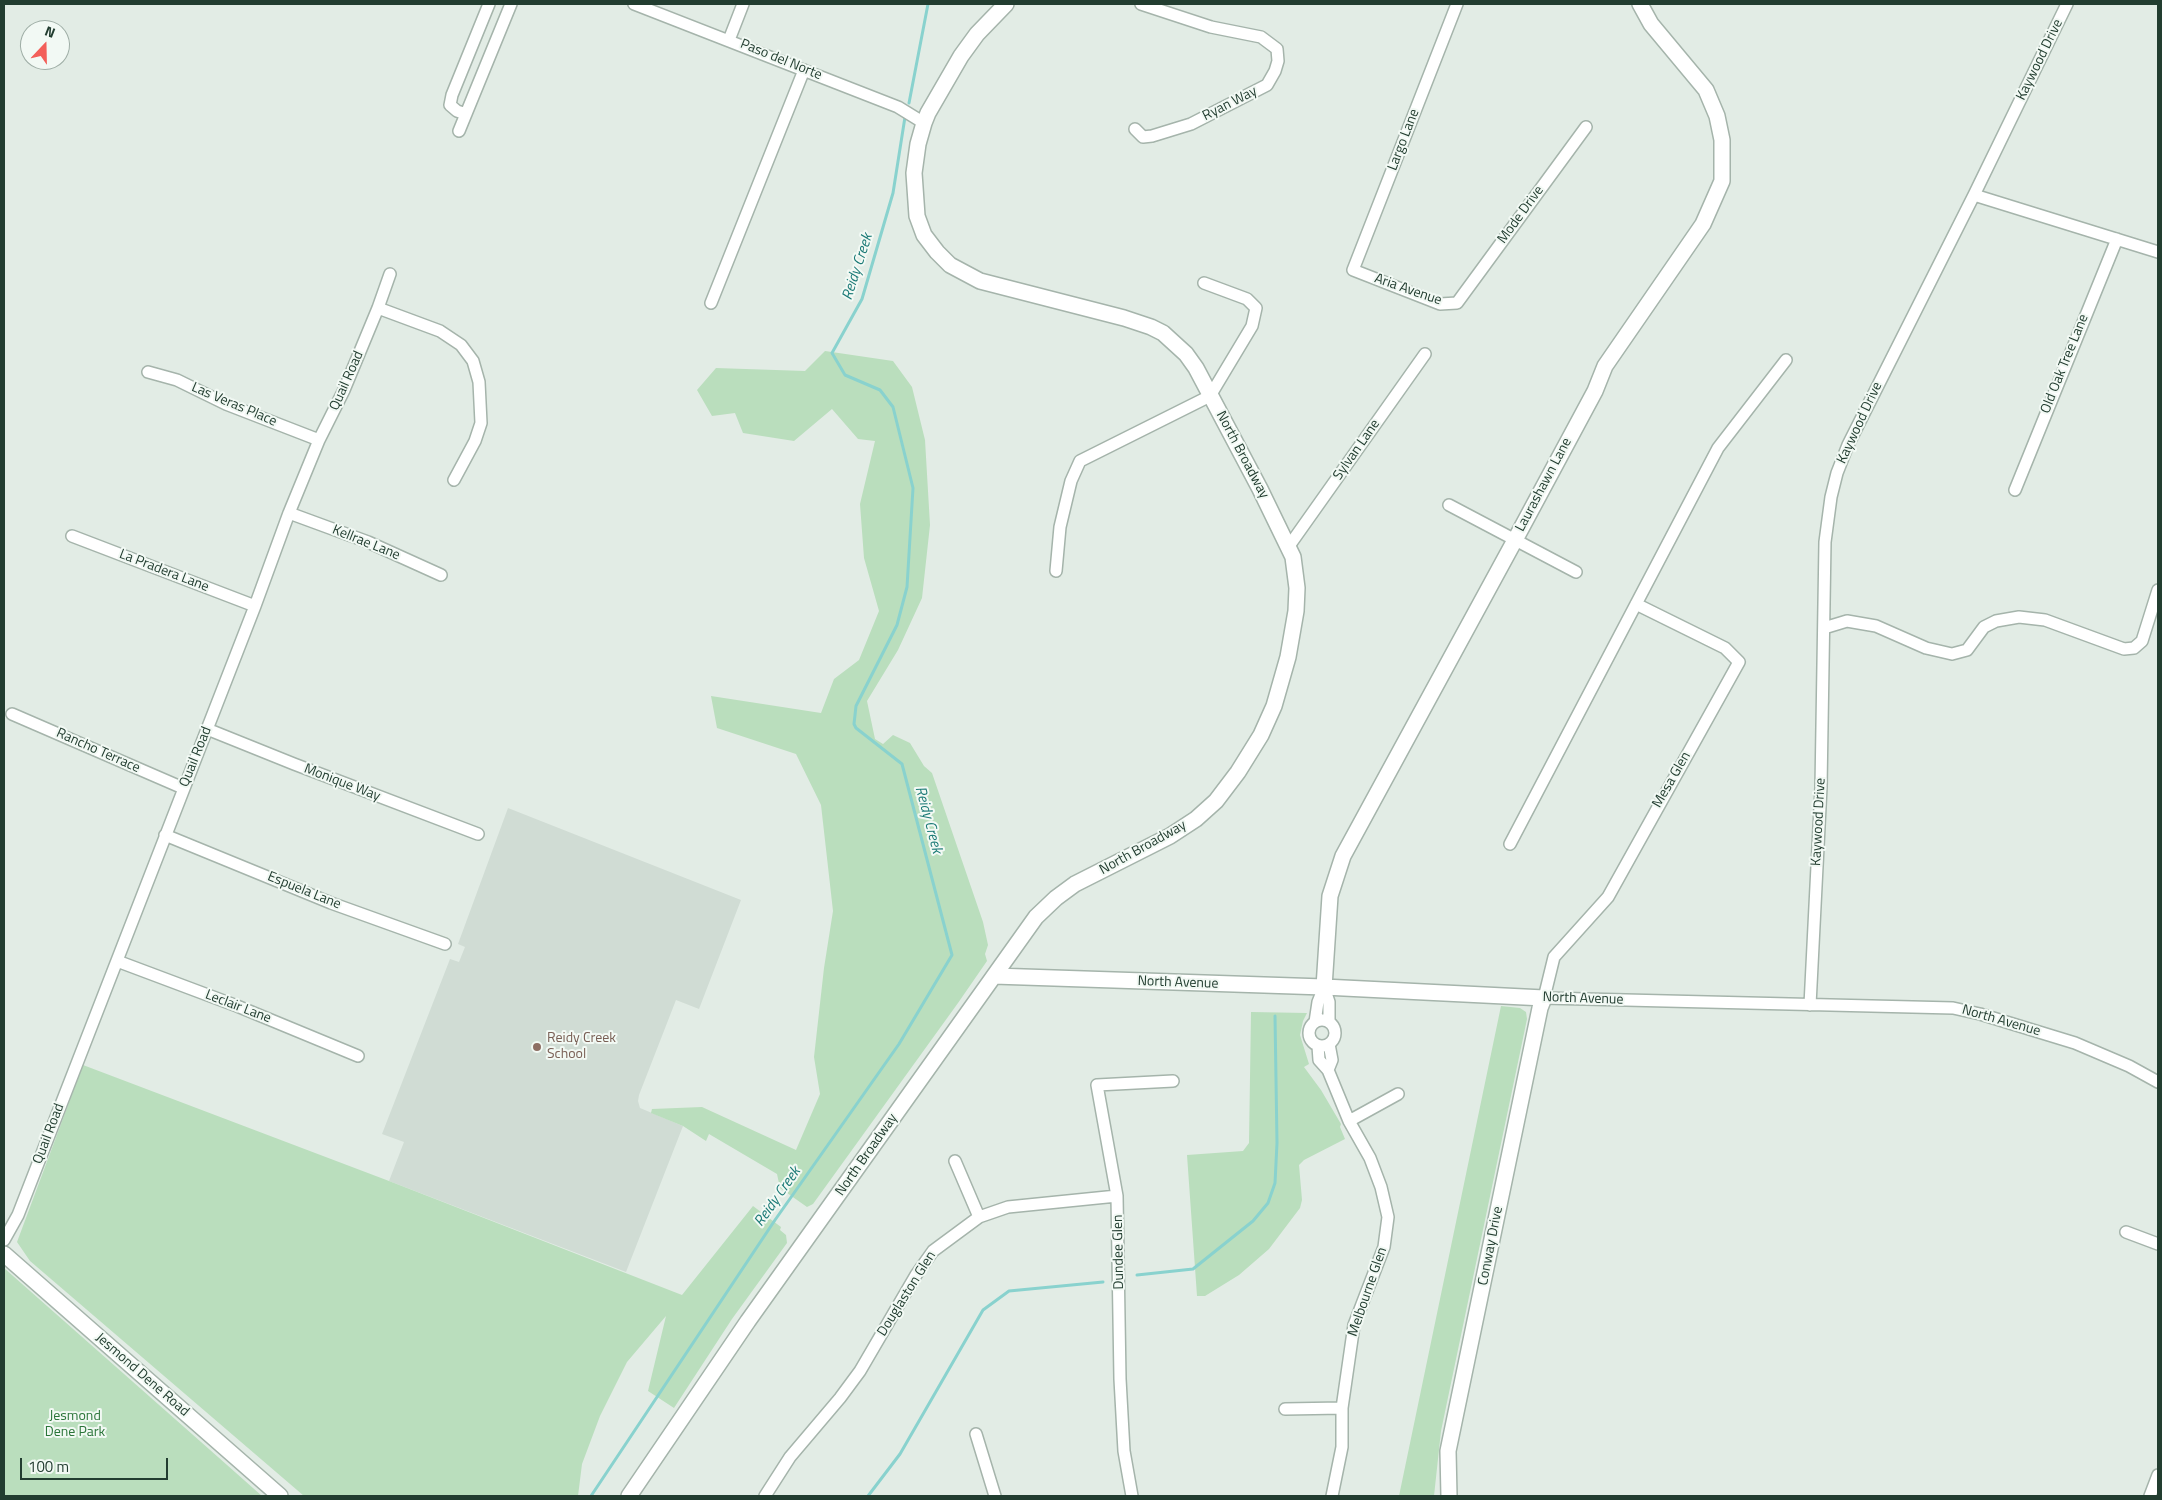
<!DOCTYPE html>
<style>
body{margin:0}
#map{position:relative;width:2162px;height:1500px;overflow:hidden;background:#e2ece5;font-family:"Titillium Web",sans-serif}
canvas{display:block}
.frame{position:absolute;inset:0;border:5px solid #223d30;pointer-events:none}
.north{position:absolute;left:20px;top:20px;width:50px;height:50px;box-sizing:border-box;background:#f2f9f4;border:1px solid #9faea6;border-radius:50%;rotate:21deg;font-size:14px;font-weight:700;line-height:20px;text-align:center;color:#223d30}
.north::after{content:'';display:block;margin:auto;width:18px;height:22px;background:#f35f59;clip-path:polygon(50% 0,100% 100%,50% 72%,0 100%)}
.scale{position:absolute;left:20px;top:1458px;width:148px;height:22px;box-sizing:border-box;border:2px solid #223d30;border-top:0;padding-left:6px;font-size:15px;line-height:18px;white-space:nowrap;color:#223d30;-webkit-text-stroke:4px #f2f9f4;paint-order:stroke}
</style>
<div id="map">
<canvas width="2162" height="1500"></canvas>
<div class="frame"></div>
<div class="north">N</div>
<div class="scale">100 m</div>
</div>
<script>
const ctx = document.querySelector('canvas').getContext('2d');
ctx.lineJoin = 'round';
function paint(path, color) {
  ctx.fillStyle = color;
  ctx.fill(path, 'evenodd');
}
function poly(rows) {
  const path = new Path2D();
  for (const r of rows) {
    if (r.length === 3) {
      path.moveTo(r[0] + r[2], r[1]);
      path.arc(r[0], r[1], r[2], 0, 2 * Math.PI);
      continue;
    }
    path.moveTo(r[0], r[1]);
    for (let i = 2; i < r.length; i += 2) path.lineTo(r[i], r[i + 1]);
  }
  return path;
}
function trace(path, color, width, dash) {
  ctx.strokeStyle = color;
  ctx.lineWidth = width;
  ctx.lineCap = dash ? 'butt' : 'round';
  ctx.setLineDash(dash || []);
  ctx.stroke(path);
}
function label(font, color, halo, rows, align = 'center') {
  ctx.font = font + ' "Titillium Web",sans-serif';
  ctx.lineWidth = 4;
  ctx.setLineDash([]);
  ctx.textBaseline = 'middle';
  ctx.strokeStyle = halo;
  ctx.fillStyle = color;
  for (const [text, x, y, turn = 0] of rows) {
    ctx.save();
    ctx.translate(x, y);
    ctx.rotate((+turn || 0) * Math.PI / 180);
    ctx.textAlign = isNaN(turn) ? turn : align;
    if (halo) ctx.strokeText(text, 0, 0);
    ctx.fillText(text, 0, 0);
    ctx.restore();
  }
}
paint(poly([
 [508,808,741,900,699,1009,676,1000,639,1095,638,1101,640,1108,683,1126,626,1272,389,1181,404,1142,382,1134,450,959,459,962,465,947,458,944]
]), '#d0dcd4');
paint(poly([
 [825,351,893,361,912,387,925,440,930,525,922,598,898,650,867,701,875,739,883,744,893,735,910,743,924,766,932,773,983,922,988,945,985,954,987,961,958,1003,813,1204,807,1207,780,1188,777,1174,709,1134,706,1141,683,1126,651,1113,652,1109,702,1107,796,1150,820,1094,814,1057,824,968,833,911,821,805,796,754,717,728,711,696,821,713,834,679,859,660,879,611,864,558,860,504,875,441,858,439,832,409,794,441,743,433,735,413,712,416,697,390,716,368,805,371],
 [1501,1006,1520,1008,1526,1012,1527,1019,1441,1431,1434,1496,1399,1496],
 [1251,1012,1307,1013,1303,1021,1300,1035,1309,1064,1304,1067,1321,1090,1341,1124,1340,1127,1345,1139,1304,1160,1299,1165,1302,1200,1300,1208,1269,1249,1239,1275,1205,1296,1197,1296,1187,1155,1243,1151,1249,1143],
 [83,1065,389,1181,682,1295,753,1206,781,1227,780,1230,786,1235,787,1243,732,1319,674,1408,648,1391,666,1316,627,1362,600,1416,582,1464,578,1496,304,1496,30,1261,17,1242],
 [4,1268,218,1457,262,1496,4,1496]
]), '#badebd');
trace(poly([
 [909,103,928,4],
 [1137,1275,1193,1269,1253,1221,1268,1203,1275,1183,1277,1143,1275,1016],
 [591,1496,775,1220,899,1044,952,955,902,764,856,728,854,724,856,706,897,625,907,587,913,488,893,407,880,390,845,375,832,353,862,299,893,193,905,117],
 [868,1496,900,1454,983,1310,1009,1291,1103,1282]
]), '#89d2ce', 3);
const minor = poly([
 [634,4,898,107,924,123],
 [1457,4,1353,270,1440,304,1457,303,1586,127],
 [729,40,743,4],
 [466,114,457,111,450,105,452,95,489,4],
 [1135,129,1143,137,1152,136,1191,124,1267,85,1275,71,1278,61,1277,49,1261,37,1211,27,1141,4],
 [459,131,511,4],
 [1974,195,2158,252],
 [711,303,804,70],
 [378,308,440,331,461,345,473,361,479,382,481,423,475,441,454,480],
 [148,372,177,380,226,404,319,440],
 [2015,490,2117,239],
 [1449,505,1576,572],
 [289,513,368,542,441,575],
 [72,536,255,606],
 [1289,546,1425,354],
 [1056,571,1060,527,1071,481,1080,461,1210,396,1252,326,1256,308,1247,299,1204,283],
 [1636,604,1725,648,1739,662,1608,897,1554,957,1544,998,1953,1008,1980,1014,2075,1043,2129,1066,2158,1082],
 [1824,628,1847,621,1876,626,1926,648,1952,654,1967,650,1984,627,1996,621,2019,617,2045,620,2124,649,2134,648,2142,641,2158,590],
 [12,714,183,788],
 [207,729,294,764,478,834],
 [165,835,331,903,445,944],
 [1510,844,1718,448,1786,360],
 [117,961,237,1006,358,1056],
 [1324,987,1329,1002,1329,1022],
 [1810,1005,1821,787,1825,542,1831,497,1837,473,1848,445,1974,195,2067,4],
 [1322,1033,13],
 [1315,1022,1318,1002,1324,987],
 [1318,1046,1319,1060,1328,1070,1349,1121,1370,1158,1381,1187,1388,1217,1384,1247,1354,1325,1342,1408,1342,1447,1332,1496],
 [1328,1070,1332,1060,1329,1044],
 [1349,1121,1398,1094],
 [955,1161,979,1217],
 [2126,1232,2158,1244],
 [4,1240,18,1215,255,606,289,513,319,440,344,390,378,308,390,274],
 [1285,1409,1342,1408],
 [976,1434,995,1496],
 [765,1496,790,1457,840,1398,860,1371,916,1275,933,1251,979,1217,1008,1207,1117,1196],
 [1132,1496,1124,1451,1120,1379,1117,1196,1097,1085,1173,1081],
 [2150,1496,2158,1475]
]);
const tertiary = poly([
 [994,976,1324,987,1544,998,1540,1008,1448,1451,1449,1496],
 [1324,987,1330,896,1343,856,1515,540,1595,391,1605,366,1703,224,1722,181,1722,140,1717,116,1706,90,1651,24,1640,4],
 [4,1254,280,1496],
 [629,1496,748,1321,1036,917,1056,898,1075,884,1170,836,1196,819,1216,801,1238,772,1261,735,1274,706,1288,657,1296,611,1297,588,1293,557,1260,489,1196,368,1186,354,1163,333,1151,327,1124,318,980,281,950,265,937,252,924,235,917,216,914,173,918,144,924,123,928,113,961,56,977,34,1006,4]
]);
trace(minor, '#a5b4ab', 14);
trace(tertiary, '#a5b4ab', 18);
trace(minor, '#fff', 11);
trace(tertiary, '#fff', 15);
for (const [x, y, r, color] of [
 [537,1047,5,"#8d6e63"]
]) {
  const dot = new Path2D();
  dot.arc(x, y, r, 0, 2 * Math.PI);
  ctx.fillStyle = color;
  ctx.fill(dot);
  trace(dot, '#f2f9f4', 2);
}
label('14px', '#223d30', '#f2f9f4', [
 ["Paso del Norte",781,60,22],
 ["Kaywood Drive",2040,60,-64],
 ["Ryan Way",1230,104,-27],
 ["Largo Lane",1404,140,-69],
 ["Mode Drive",1521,215,-54],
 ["Aria Avenue",1408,290,19],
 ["Old Oak Tree Lane",2065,364,-68],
 ["Quail Road",347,381,-66],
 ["Las Veras Place",234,405,23],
 ["Kaywood Drive",1860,423,-65],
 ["Sylvan Lane",1357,450,-55],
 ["North Broadway",1242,455,62],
 ["Laurashawn Lane",1544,485,-62],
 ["Kellrae Lane",366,543,22],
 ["La Pradera Lane",164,571,21],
 ["Rancho Terrace",98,751,24],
 ["Quail Road",196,757,-68],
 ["Mesa Glen",1672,780,-60],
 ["Monique Way",342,783,21],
 ["Kaywood Drive",1819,822,-87],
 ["North Broadway",1143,848,-29],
 ["Espuela Lane",304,891,22],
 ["North Avenue",1178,983,2],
 ["North Avenue",1583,999,2],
 ["Leclair Lane",238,1007,21],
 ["North Avenue",2001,1021,16],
 ["Quail Road",49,1134,-69],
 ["North Broadway",867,1155,-55],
 ["Conway Drive",1491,1246,-79],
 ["Dundee Glen",1119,1252,-91],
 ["Melbourne Glen",1368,1292,-71],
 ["Douglaston Glen",907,1294,-58],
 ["Jesmond Dene Road",142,1375,41]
]);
label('14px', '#785e54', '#f2f9f4', [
 ["Reidy Creek",547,1039],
 ["School",547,1055]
], 'left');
label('14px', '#2b7539', '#f2f9f4', [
 ["Jesmond",75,1417],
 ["Dene Park",75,1433]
]);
label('italic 15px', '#1b7a76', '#f2f9f4', [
 ["Reidy Creek",858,267,-72],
 ["Reidy Creek",928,820,75],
 ["Reidy Creek",778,1197,-55]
]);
</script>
